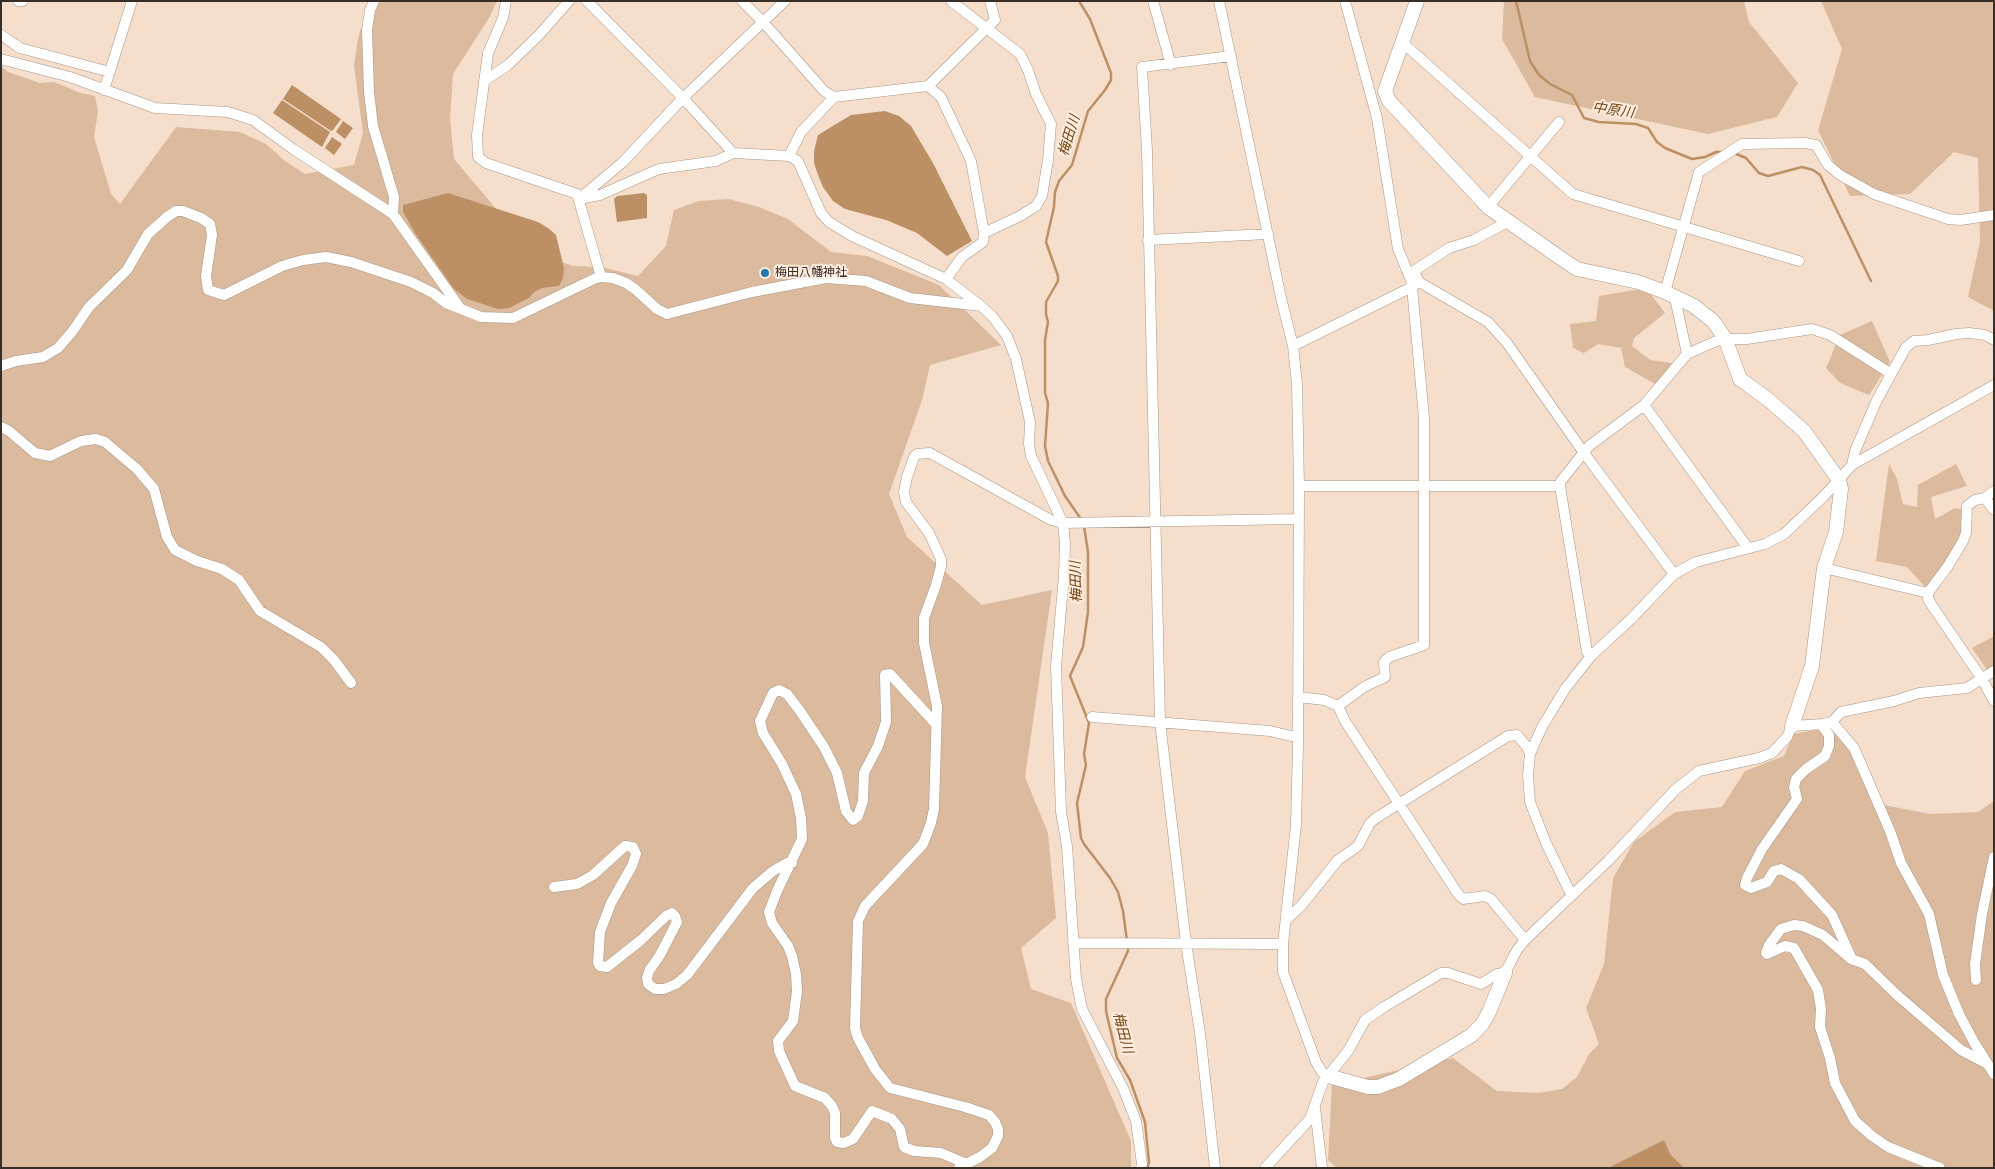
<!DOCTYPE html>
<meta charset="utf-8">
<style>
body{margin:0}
#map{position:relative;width:1995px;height:1169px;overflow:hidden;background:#f5dfcc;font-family:Poppins,sans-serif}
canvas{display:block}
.frame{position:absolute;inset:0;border:2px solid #372e27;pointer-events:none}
</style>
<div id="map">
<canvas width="1995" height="1169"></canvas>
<div class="frame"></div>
</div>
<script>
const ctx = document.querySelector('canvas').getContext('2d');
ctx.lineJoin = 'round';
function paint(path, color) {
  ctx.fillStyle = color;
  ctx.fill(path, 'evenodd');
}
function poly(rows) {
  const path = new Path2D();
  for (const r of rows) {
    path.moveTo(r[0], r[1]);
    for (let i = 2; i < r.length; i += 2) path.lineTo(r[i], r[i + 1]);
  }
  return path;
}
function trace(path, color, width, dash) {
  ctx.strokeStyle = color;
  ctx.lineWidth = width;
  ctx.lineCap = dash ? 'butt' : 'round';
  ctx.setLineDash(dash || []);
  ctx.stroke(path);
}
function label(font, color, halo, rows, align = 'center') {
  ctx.font = font + ' Poppins,"Noto Sans JP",sans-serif';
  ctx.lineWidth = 4;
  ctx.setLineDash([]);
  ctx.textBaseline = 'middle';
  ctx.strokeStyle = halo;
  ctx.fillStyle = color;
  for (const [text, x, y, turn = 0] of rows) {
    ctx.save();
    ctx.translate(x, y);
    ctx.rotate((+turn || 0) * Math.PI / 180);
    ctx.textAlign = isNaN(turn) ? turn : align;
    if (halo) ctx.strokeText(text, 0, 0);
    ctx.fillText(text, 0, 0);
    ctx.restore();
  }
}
paint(poly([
 [370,1,497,1,489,18,453,74,450,119,454,159,503,217,545,256,573,266,601,267,638,276,666,246,674,210,699,201,729,199,759,207,788,219,831,252,867,256,939,285,1001,345,930,365,922,400,889,494,907,537,982,605,1052,590,1025,777,1048,833,1056,918,1021,948,1031,989,1071,1003,1131,1141,1131,1168,1,1168,1,66,8,72,40,83,54,82,81,93,95,96,98,111,94,137,111,194,120,204,176,127,240,132,266,144,285,161,305,174,354,165,363,133,354,66,358,38],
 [1504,1,1744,1,1749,22,1798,83,1777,117,1708,134,1535,97,1502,39],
 [1821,1,1994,1,1994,311,1968,297,1980,242,1978,158,1954,152,1910,194,1850,196,1818,130,1842,49],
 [1646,288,1665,313,1634,338,1632,346,1650,360,1672,363,1666,374,1655,384,1625,367,1621,348,1598,344,1584,353,1573,348,1570,324,1596,321,1599,296],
 [1872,321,1890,362,1869,395,1840,383,1826,368,1840,335],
 [1889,464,1897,479,1903,504,1917,507,1918,485,1956,464,1967,486,1931,497,1935,519,1955,508,1963,510,1961,535,1950,558,1926,588,1907,567,1876,561],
 [1994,636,1994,680,1972,648],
 [1833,727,1846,734,1879,804,1930,814,1978,812,1994,801,1994,1168,1337,1168,1328,1160,1332,1085,1453,1058,1497,1091,1539,1093,1562,1089,1577,1077,1589,1054,1599,1044,1586,1008,1604,964,1613,878,1634,842,1675,812,1722,807,1745,771,1784,756,1793,734]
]), '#dbba9d');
paint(poly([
 [292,85,341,119,333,130,331,131,283,99],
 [282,100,330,132,322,147,273,113],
 [885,111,899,116,911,126,933,163,972,241,947,256,917,233,886,220,845,209,833,201,823,187,818,175,814,163,814,151,818,135,851,115],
 [343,121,353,128,345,139,336,132],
 [332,137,342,144,334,155,325,148],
 [448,193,538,222,548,228,556,235,564,268,563,278,559,286,542,288,534,292,529,298,509,308,498,309,467,299,454,289,415,233,403,212,403,205],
 [644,193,647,195,647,218,617,222,614,199,617,196],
 [1664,1140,1670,1154,1684,1168,1608,1168]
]), '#bd8f65');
trace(poly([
 [1079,1,1090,19,1111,73,1111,80,1105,90,1088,111,1072,165,1059,181,1055,192,1054,207,1046,242,1058,276,1058,281,1046,302,1046,314,1048,322,1045,340,1045,393,1048,403,1045,446,1048,461,1065,496,1081,519],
 [1516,1,1530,61,1539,75,1550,84,1572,95,1584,118,1599,122,1636,124,1648,128,1657,142,1665,148,1692,159,1705,157,1716,152,1724,152],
 [1734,153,1746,158,1759,173,1768,176,1802,167,1813,170,1820,175,1871,281],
 [1084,526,1088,552,1088,612,1083,647,1070,676,1089,723,1084,754,1086,765,1077,803,1081,838,1084,844,1110,878,1118,892,1123,911,1127,941],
 [1128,947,1128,951,1106,999,1106,1011,1117,1058,1130,1080,1145,1122,1149,1162,1147,1168]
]), '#bd8f65', 2.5);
const street = poly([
 [18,1,23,1],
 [374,1,370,10,367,30,369,92,373,126,394,197,393,214],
 [506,1,503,18,488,53,477,135,478,157,486,163,577,194,601,277],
 [587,1,683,98,733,153],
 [742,1,764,23,824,91,834,97,928,86,995,20,990,1],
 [951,1,1020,54,1028,70,1036,94,1051,124,1048,160,1042,196,1036,206,1020,216,984,233],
 [1153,1,1171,65],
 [1219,1,1281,298,1293,346,1297,384,1299,486,1298,745,1296,825,1283,944,1283,972,1316,1062,1322,1072,1328,1076],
 [1,35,20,48,110,72],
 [1403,43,1573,194,1799,261],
 [1,59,70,77,155,108,228,112,253,120,293,149,393,214,460,308],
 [484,81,508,65,539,35,569,1],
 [928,86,941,97,971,161,984,233,983,242,962,257,946,279],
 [104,90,132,1],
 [789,156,801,132,834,97],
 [580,198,623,162,683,98,785,1],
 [579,199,600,195,659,169,716,161,733,153,789,156,798,161,821,213,829,222,852,236,946,279,981,306,992,316,1007,336,1016,359,1030,422,1029,444,1031,456,1063,523,1065,543,1064,575,1056,666,1061,812,1067,846,1076,979,1082,1009,1123,1088,1136,1121,1142,1164,1141,1168],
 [1488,207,1559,122],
 [1148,240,1268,234],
 [1419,282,1488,322,1507,343,1584,453,1674,574],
 [1665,292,1699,172,1742,144,1805,143,1816,145,1828,165,1840,175,1874,194,1948,219,1960,220,1994,215],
 [1675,298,1687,354],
 [1293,346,1412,287,1419,282,1414,271,1449,248,1474,240,1509,221],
 [1,366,16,361,43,357,58,348,72,332,89,307,127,270,148,234,167,217,176,211,183,211,201,218,210,224,212,235,206,276,208,290,224,295,282,266,303,260,326,257,351,262,411,282,433,293,446,303,481,317,513,318,596,278,601,277,613,278,626,283,635,289,657,309,667,314,752,292,826,278,866,281,910,298,981,306],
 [1644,405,1748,548],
 [1,427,9,431,35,453,50,456,81,441,96,439,105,442,137,469,154,489,167,537,175,550,197,561,222,569,239,580,260,611,321,647,334,660,351,683],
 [1852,465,1855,451,1877,400,1906,347,1914,341,1928,340,1956,334,1969,333,1985,335,1994,340],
 [1299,486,1560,486],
 [1994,491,1985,498,1975,500,1967,506,1966,533,1963,541,1948,566,1928,593,1928,599,1933,607,1982,679,1994,701],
 [1985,498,1994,510],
 [1824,568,1928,593],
 [1591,656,1587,652,1560,486,1561,481,1589,446,1644,405,1687,354,1721,339,1747,339,1812,329,1830,335,1890,373],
 [1298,697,1324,700,1338,706,1345,721,1458,894,1463,899,1485,896,1491,899,1525,940],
 [1338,706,1364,687,1385,677,1384,662,1389,657,1424,645,1424,418,1412,287,1411,280,1398,249,1377,118,1345,1],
 [1092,717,1270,731,1291,736,1297,735],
 [1832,722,1854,748,1890,831,1901,863,1929,914,1943,975,1959,1014,1975,1044,1994,1074],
 [936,724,890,674,885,675,886,722,878,746,864,773,863,801,858,816,853,820,846,811,837,773,824,747,800,711,787,694,779,690,773,693,760,721,763,733,782,764,796,794,801,818,802,839,777,891,769,912,772,923,788,946,792,956,796,974,797,991,793,1021,778,1041,779,1051,795,1086,825,1098,832,1106,835,1113,835,1138,837,1142,844,1143,853,1139,872,1111,892,1119,900,1129,904,1147,914,1151,941,1153,967,1164],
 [1823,724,1823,727,1829,735,1829,746,1825,756,1806,769,1796,779,1794,787,1797,799,1762,849,1747,878,1745,885,1751,888,1767,882,1774,871,1781,869,1799,879,1832,915,1851,957],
 [554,887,577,884,593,875,625,846,633,847,636,854,632,866,611,903,600,932,598,963,600,966,607,967,641,940,666,916,672,913,675,916,677,922,660,955,649,971,647,978,648,984,655,989,664,989,676,984,687,975,753,888,773,871,787,863,792,863],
 [1574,893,1569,890,1546,843,1530,802,1528,775,1530,754,1542,727,1565,689,1591,656,1632,618,1674,574,1696,562,1765,544,1784,534,1824,496,1852,465,1994,385],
 [1287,919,1301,906,1338,860,1358,846,1370,823,1376,818,1508,736,1517,735,1527,747,1530,754],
 [1073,943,1283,944],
 [1976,980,1975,964,1982,914,1994,857],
 [1315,1108,1322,1168],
 [959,1168,980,1157,992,1148,998,1136,998,1129,995,1122,989,1115,965,1107,890,1088,875,1069,858,1038,855,1028,858,921,865,906,923,844,931,823,934,809,937,706,924,643,924,618,936,585,941,566,941,559,929,533,906,502,904,492,907,477,914,457,917,454,930,453,1051,520,1063,523,1298,519],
 [1215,1168,1200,1033,1186,943,1160,722,1147,150,1142,67,1231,56],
 [1265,1168,1310,1119,1323,1082,1348,1051,1365,1020,1384,1007,1441,973,1448,973,1481,984,1497,974,1505,973,1517,950,1525,940,1608,861,1676,789,1699,771,1759,758,1772,753,1787,737,1792,726,1823,724,1832,722,1841,712,1894,701,1919,693,1967,688,1994,671],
 [1940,1168,1888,1147,1872,1136,1855,1121,1835,1083,1830,1058,1820,1027,1821,1009,1818,990,1794,948,1785,946,1767,954,1766,953,1769,945,1781,929,1794,925,1803,926,1823,935,1851,959,1865,964,1897,995,1961,1050,1986,1063]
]);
const secondary = poly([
 [1417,1,1385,91,1389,101,1488,207,1559,257,1577,269,1638,282,1665,292,1694,306,1713,321,1725,338,1740,379,1770,401,1804,431,1839,480,1841,489,1836,532,1824,568,1812,666,1792,726],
 [1328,1076,1368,1087,1378,1087,1399,1079,1472,1035,1483,1023,1489,1012,1505,973]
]);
trace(street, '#aa9685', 11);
trace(secondary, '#aa9685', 15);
trace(street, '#fff', 10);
trace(secondary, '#fff', 14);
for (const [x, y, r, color] of [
 [765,273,5,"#1e7aa8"]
]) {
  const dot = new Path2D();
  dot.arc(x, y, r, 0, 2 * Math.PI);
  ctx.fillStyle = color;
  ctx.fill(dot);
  trace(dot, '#feedde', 2);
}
label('12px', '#372e27', '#feedde', [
 ["梅田八幡神社",775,273]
], 'left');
label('italic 14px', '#744615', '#feedde', [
 ["中原川",1613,111,8],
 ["梅田川",1070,136,-73],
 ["梅田川",1077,582,-92],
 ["梅田川",1122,1033,75]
]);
</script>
